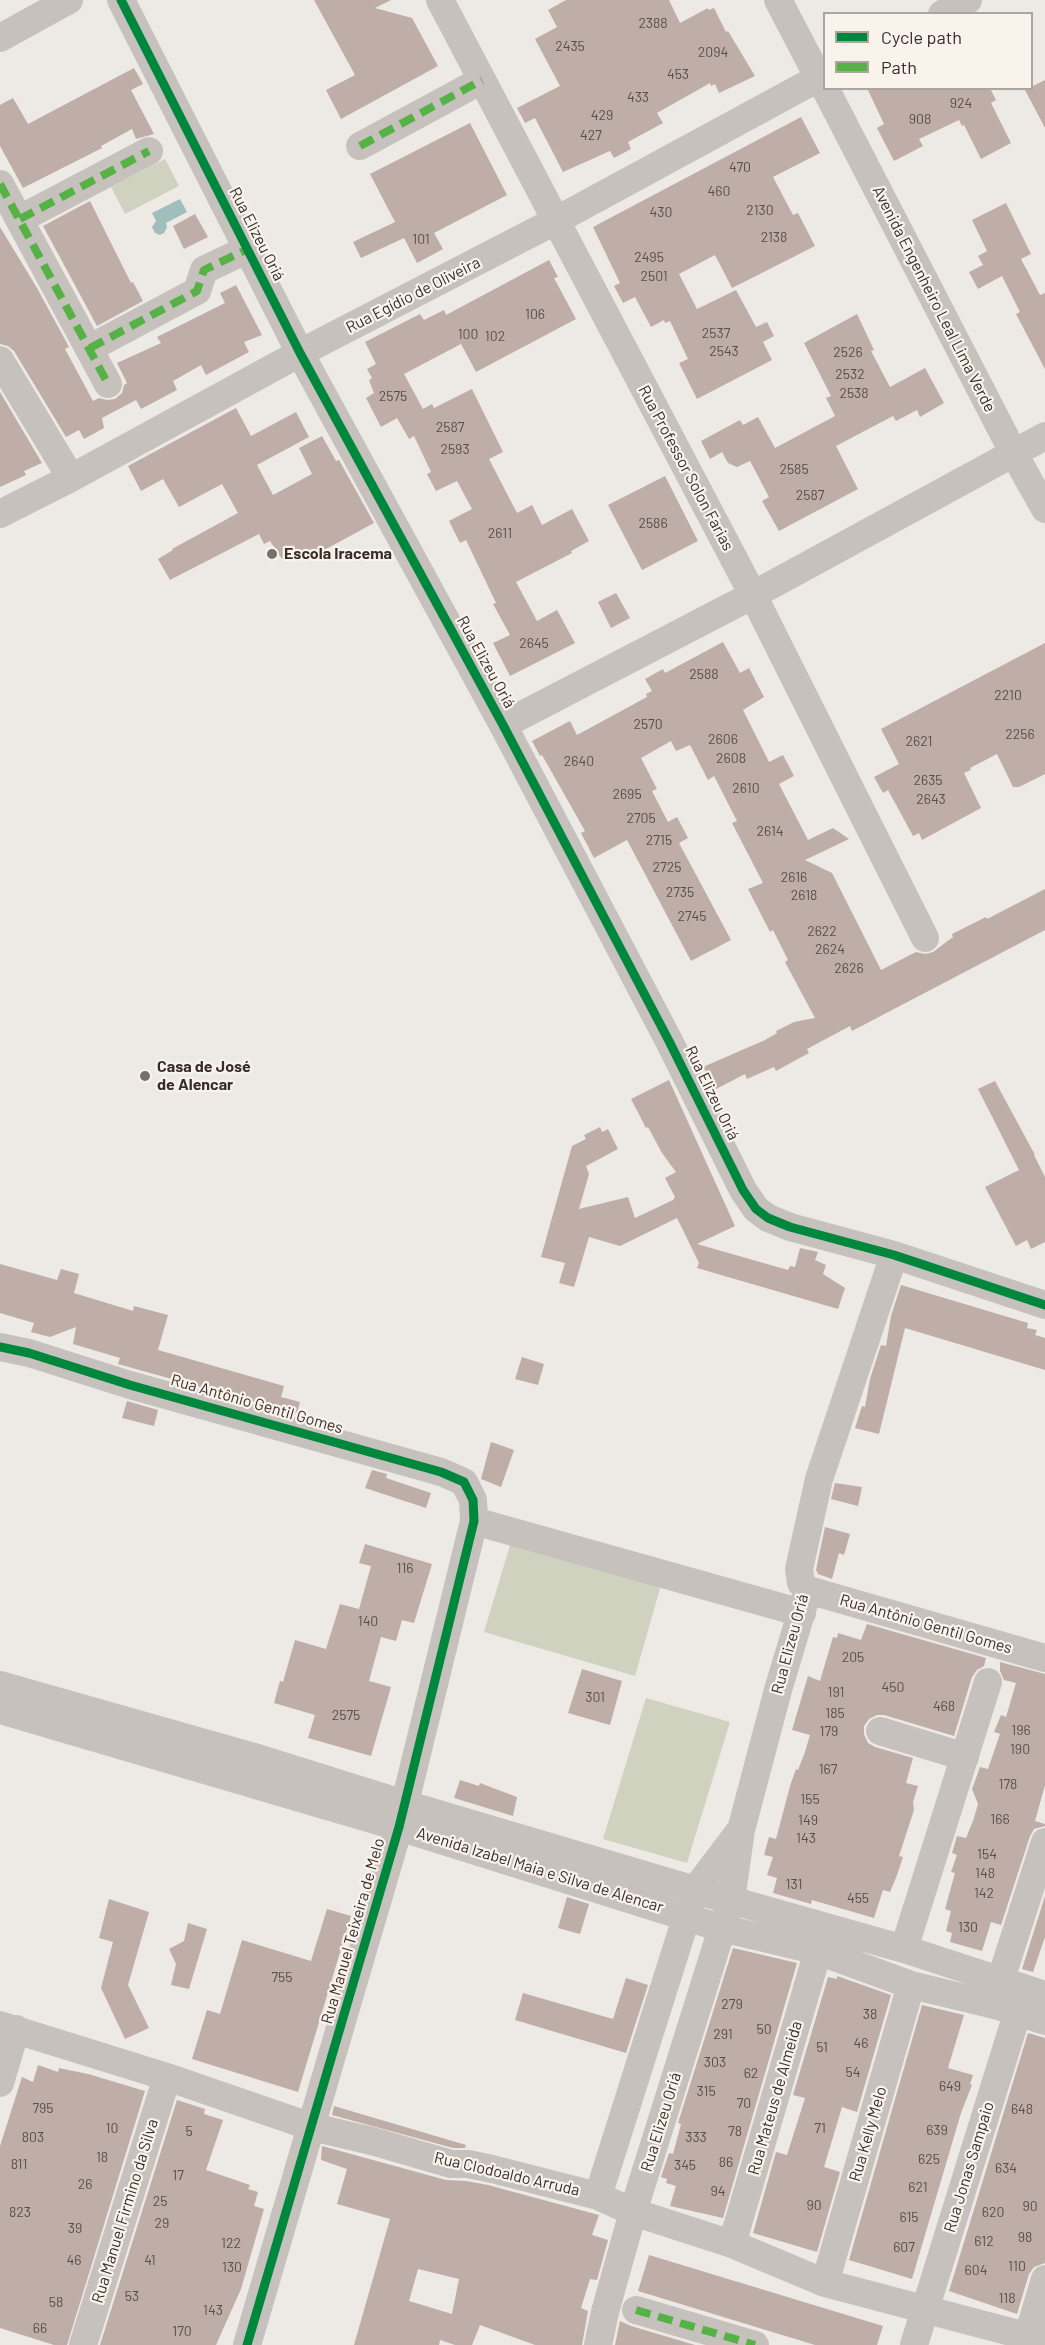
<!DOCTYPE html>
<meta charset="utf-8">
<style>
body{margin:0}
#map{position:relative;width:1045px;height:2345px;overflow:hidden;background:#ede9e4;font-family:Barlow,sans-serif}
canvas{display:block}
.legend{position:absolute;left:823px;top:12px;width:210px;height:78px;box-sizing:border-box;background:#f9f3ec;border:2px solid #aba49f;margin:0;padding:8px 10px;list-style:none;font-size:18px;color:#372e2b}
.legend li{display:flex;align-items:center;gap:12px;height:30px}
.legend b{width:30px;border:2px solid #aba49f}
</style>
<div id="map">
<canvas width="1045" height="2345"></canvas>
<ul class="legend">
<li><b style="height:8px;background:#00873e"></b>Cycle path</li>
<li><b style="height:8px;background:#56b246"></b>Path</li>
</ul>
</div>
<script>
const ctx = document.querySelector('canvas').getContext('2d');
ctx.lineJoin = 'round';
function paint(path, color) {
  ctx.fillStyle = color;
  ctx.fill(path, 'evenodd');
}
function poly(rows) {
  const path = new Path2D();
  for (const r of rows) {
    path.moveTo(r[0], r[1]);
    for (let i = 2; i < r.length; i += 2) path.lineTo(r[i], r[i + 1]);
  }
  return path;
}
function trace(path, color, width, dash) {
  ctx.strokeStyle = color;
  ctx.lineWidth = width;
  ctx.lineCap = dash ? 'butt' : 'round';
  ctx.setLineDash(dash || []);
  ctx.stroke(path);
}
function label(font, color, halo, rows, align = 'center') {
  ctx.font = font + ' Barlow,sans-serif';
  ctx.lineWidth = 4.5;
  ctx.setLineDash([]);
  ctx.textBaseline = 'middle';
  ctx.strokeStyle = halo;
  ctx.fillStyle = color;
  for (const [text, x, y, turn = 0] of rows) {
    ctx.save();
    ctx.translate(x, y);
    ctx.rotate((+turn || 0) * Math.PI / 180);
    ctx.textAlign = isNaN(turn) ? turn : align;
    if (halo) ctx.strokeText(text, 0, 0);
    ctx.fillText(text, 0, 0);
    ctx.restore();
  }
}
paint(poly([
 [165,159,179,186,125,214,111,187],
 [511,1542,661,1585,635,1676,484,1632],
 [646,1698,730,1722,687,1863,603,1839]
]), '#ced2bf');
paint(poly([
 [180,199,187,212,166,223,167,227,164,233,160,235,155,233,152,227,156,221,152,213]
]), '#a1bdbc');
paint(poly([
 [314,0,391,0,375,8,412,18,438,66,341,119,326,90,355,75],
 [566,0,669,0,680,23,708,8,708,10,714,8,726,32,728,31,755,76,719,93,715,84,711,86,710,83,657,113,663,123,628,142,631,149,614,158,610,151,563,172,535,118,525,123,517,108,560,86,535,39,557,27,548,10],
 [134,68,143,84,131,90,154,134,136,139,132,129,101,146,102,148,23,188,0,146,0,105,13,98,28,124],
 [1045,80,1045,128,1025,90],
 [867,88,990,88,996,100,991,103,1011,143,981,159,964,125,962,126,959,120,919,139,923,146,894,161,877,128,884,124],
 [801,117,820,153,773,177,793,215,798,213,815,246,732,288,715,255,679,274,697,309,736,290,756,327,767,322,774,336,763,342,772,360,697,399,679,363,688,359,670,321,665,323,664,320,651,327,635,297,623,303,614,286,620,283,593,227],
 [470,123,507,195,434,233,443,249,417,263,404,238,361,258,353,242,395,222,370,174],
 [90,201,131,283,133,282,143,301,97,326,43,226],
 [1006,203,1031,254,1021,259,1040,295,1045,293,1045,369,1016,314,1020,312,1002,276,978,289,969,272,983,265,978,256,987,251,972,220],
 [195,214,208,237,184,249,173,226],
 [0,227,37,288,69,347,65,349,93,401,99,398,107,400,115,399,122,393,124,385,127,383,117,363,161,343,157,337,225,303,220,293,236,285,262,335,244,342,249,352,206,375,201,365,173,381,177,390,141,409,136,400,102,418,104,428,84,439,79,430,66,437,14,351,8,346,0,344],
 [549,260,558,277,554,278,576,319,476,372,461,344,404,374,423,409,432,404,434,408,472,389,503,452,489,459,517,513,532,505,542,525,572,509,589,541,571,551,572,553,516,582,537,621,557,610,575,643,510,676,493,643,510,635,493,604,496,603,466,540,460,543,449,521,472,509,457,481,436,491,427,474,431,472,414,436,409,439,397,418,381,427,366,398,374,393,369,380,372,378,367,369,376,364,365,342,420,314,424,320,444,310,446,315],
 [857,314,874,350,871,351,890,387,925,368,944,403,920,417,917,410,896,421,893,416,836,446,858,489,779,531,762,501,769,497,750,461,737,467,728,463,722,452,710,459,701,441,740,420,743,425,758,417,775,448,835,416,826,398,831,396,804,343],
 [0,392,42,463,24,471,26,475,0,487],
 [236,408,251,436,296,412,309,437,257,465,273,495,312,474,299,448,322,436,336,461,339,460,374,523,304,561,298,551,282,559,270,541,264,544,259,534,170,580,158,559,173,550,172,549,238,513,222,484,179,507,163,479,141,491,128,466],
 [665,476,698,541,642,570,608,505],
 [616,593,630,618,611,628,598,602],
 [723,642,740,673,749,668,764,697,743,710,769,762,783,755,794,776,779,784,808,840,833,828,849,839,805,860,832,873,881,970,916,952,925,954,933,952,953,937,952,934,986,917,987,919,1045,889,1045,930,852,1031,850,1026,807,1049,809,1053,776,1071,774,1067,747,1079,745,1074,716,1089,703,1067,765,1040,777,1033,776,1031,794,1022,815,1018,785,962,788,960,773,930,770,932,748,889,763,883,732,823,737,821,714,776,708,780,690,745,676,751,671,741,641,758,657,789,652,791,668,822,677,817,688,838,679,843,731,940,691,961,627,840,594,858,581,833,585,831,542,755,540,756,532,741,570,721,577,735,647,697,646,694,652,691,645,679,663,669,665,673],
 [1045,643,1045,774,1019,787,1013,787,997,754,970,768,971,770,964,773,981,808,922,840,919,833,913,836,888,790,883,793,874,777,899,764,881,729],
 [669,1080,735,1226,697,1244,788,1270,790,1266,795,1267,800,1248,818,1252,815,1260,826,1265,823,1274,845,1288,838,1309,697,1268,699,1263,677,1218,620,1246,589,1237,574,1287,559,1283,565,1263,541,1257,572,1146,586,1139,584,1135,600,1127,602,1132,608,1129,618,1149,586,1166,589,1174,579,1209,628,1197,635,1218,673,1200,675,1197,665,1178,676,1172,662,1153,648,1127,646,1128,631,1099],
 [995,1081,1035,1155,1034,1155,1045,1177,1045,1242,1031,1249,1027,1240,1016,1246,985,1187,1019,1170,978,1089],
 [0,1264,57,1280,61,1269,79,1274,74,1293,133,1311,134,1306,168,1315,158,1350,284,1386,281,1397,300,1402,297,1414,118,1364,120,1358,73,1344,76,1327,50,1337,31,1332,34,1323,0,1313],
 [901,1285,1028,1323,1027,1328,1037,1330,1035,1335,1045,1338,1045,1370,905,1328,879,1434,855,1428,862,1406,865,1407,870,1379,881,1345,886,1346,891,1316],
 [522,1357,544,1364,538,1385,515,1379],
 [127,1401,158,1410,154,1426,122,1418],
 [491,1442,514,1450,501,1487,481,1479],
 [372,1470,387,1474,386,1478,431,1493,426,1508,365,1488],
 [835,1483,862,1487,858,1506,831,1499],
 [825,1527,850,1534,844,1555,839,1553,832,1579,818,1574,816,1570],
 [365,1544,432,1564,414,1623,402,1620,396,1641,381,1637,369,1681,391,1687,371,1756,308,1738,315,1715,274,1703,280,1681,283,1682,295,1640,326,1649,340,1604,359,1609,371,1566,359,1563],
 [867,1624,986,1658,984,1666,977,1670,972,1677,954,1736,884,1715,877,1715,869,1719,864,1726,864,1734,868,1743,875,1747,913,1758,906,1783,918,1786,913,1802,914,1810,899,1856,903,1857,897,1875,890,1892,883,1890,874,1918,812,1900,811,1904,773,1893,777,1878,767,1875,773,1857,764,1855,769,1837,776,1839,790,1786,796,1769,798,1770,805,1752,810,1735,792,1730,808,1676,820,1681,833,1637,837,1638,838,1633,861,1640],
 [1000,1662,1045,1674,1045,1785,1035,1821,1045,1824,1045,1826,1034,1829,1030,1836,1001,1925,991,1922,982,1951,950,1942,952,1933,946,1931,951,1911,945,1909,955,1873,951,1872,957,1855,952,1853,957,1836,966,1838,973,1821,978,1804,972,1789,980,1767,988,1769,1000,1734,994,1732,1001,1715,1006,1717,1016,1683,1004,1680,1000,1671],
 [582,1669,622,1681,610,1725,568,1713],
 [460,1780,479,1786,480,1783,517,1797,513,1816,454,1798],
 [1045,1896,1045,1937,1033,1972,1022,1969],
 [567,1897,589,1904,580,1934,558,1928],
 [109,1899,149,1912,128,1985,149,2028,125,2039,101,1988,113,1942,99,1938],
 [327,1909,351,1916,298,2092,192,2059,207,2010,220,2014,242,1940,311,1961],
 [188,1923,207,1929,189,1989,171,1985,176,1964,169,1949,184,1941],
 [733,1948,797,1963,723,2218,670,2206,676,2186,666,2183,667,2179,661,2177,669,2153,673,2154,681,2124,678,2123],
 [837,1976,891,1995,857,2112,842,2107,824,2167,840,2172,817,2252,753,2233,776,2152,787,2155,805,2098,793,2095,828,1977,837,1979],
 [626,1978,648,1985,626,2053,515,2020,523,1993,613,2019],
 [922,2005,964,2015,948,2068,973,2075,970,2084,972,2085,961,2113,912,2279,849,2260],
 [1028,2033,1045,2038,1045,2263,1034,2267,1029,2274,1017,2314,949,2291],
 [38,2065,58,2072,59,2068,88,2074,145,2091,67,2345,54,2345,0,2328,0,2146,22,2077,33,2082],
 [177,2100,205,2109,204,2114,223,2120,206,2170,250,2185,248,2189,258,2192,254,2206,264,2209,241,2289,216,2345,100,2345],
 [334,2106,466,2145,465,2148,453,2148,332,2115],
 [322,2146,446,2180,466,2181,488,2185,599,2215,592,2235,608,2240,597,2280,590,2279,581,2308,588,2311,582,2345,535,2345,480,2325,472,2345,455,2345,440,2340,439,2345,354,2345,390,2219,337,2204,347,2169,321,2160],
 [418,2269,459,2279,452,2314,409,2301],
 [649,2255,883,2326,877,2345,815,2345,638,2291],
 [620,2321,631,2326,695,2345,615,2345]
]), '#bfaea7');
trace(poly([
 [121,0,300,353,503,725,669,1041,743,1190,756,1209,768,1218,790,1227,894,1255,1045,1305],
 [440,0,753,595,925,938],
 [778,0,824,88],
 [942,14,968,0],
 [0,38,69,0],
 [825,88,1013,452,1045,509],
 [360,146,482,80],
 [0,184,108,384],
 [20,219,149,151],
 [90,348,197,291,204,270,248,249],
 [0,360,71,478],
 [0,514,71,478,300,353,555,221,824,75],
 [503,725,753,595,1045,436],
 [0,1347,29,1353,130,1385,441,1472,464,1482,473,1500,474,1521,399,1827,247,2345],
 [474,1521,802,1613],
 [808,1590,801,1583,799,1569,819,1479,894,1255],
 [808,1590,1045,1658],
 [0,1685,261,1759,405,1804,695,1890,904,1949,1045,1995],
 [0,1710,399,1827,721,1928,818,1951,911,1985,998,2006,1045,2021],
 [880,1731,965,1757],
 [904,1949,988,1682],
 [1000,1982,1045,1842],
 [0,2025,167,2077,312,2127,372,2141,451,2164,468,2164,492,2169,598,2196,633,2212,732,2244,825,2283,1045,2341],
 [0,2083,16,2029],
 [598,2196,695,1890,739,1832],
 [732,2244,818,1951],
 [825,2283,911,1985],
 [636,2310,755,2345],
 [1028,2336,1045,2279],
 [83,2345,167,2077],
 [598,2345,605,2312,633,2212,731,1900,741,1830,778,1690,808,1590],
 [914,2345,1023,1995]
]), '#c6c1bc', 28);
trace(poly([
 [360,146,482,80],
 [0,184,108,384],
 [20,219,149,151],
 [90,348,197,291,204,270,248,249],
 [636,2310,755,2345]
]), '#56b246', 8, [15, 8]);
trace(poly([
 [121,0,300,353,503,725,669,1041,743,1190,756,1209,768,1218,790,1227,894,1255,1045,1305],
 [0,1347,29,1353,130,1385,441,1472,464,1482,473,1500,474,1521,399,1827,247,2345]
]), '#00873e', 9);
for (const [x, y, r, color] of [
 [272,554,6,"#776f6c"],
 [145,1076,6,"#776f6c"]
]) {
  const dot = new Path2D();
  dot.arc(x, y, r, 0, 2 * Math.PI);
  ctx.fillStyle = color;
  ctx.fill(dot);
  trace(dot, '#f9f3ec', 2);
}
label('14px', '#594e4a', null, [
 ["2388",653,23],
 ["2435",570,46],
 ["2094",713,52],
 ["453",678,74],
 ["433",638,97],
 ["924",961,103],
 ["429",602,115],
 ["908",920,119],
 ["427",591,135],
 ["470",740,167],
 ["460",719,191],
 ["2130",760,210],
 ["430",661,212],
 ["2138",774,237],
 ["101",421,239],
 ["2495",649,257],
 ["2501",654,276],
 ["106",535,314],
 ["2537",716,333],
 ["100",468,334],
 ["102",495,336],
 ["2543",724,351],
 ["2526",848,352],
 ["2532",850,374],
 ["2538",854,393],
 ["2575",393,396],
 ["2587",450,427],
 ["2593",455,449],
 ["2585",794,469],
 ["2587",810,495],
 ["2586",653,523],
 ["2611",500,533],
 ["2645",534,643],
 ["2588",704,674],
 ["2210",1008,695],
 ["2570",648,724],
 ["2256",1020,734],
 ["2606",723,739],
 ["2621",919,741],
 ["2608",731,758],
 ["2640",579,761],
 ["2635",928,780],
 ["2610",746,788],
 ["2695",627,794],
 ["2643",931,799],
 ["2705",641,818],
 ["2614",770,831],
 ["2715",659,840],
 ["2725",667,867],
 ["2616",794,877],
 ["2735",680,892],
 ["2618",804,895],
 ["2745",692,916],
 ["2622",822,931],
 ["2624",830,949],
 ["2626",849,968],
 ["116",405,1568],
 ["140",368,1621],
 ["205",853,1657],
 ["450",893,1687],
 ["191",836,1692],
 ["301",595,1697],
 ["468",944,1706],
 ["185",835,1713],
 ["2575",346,1715],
 ["196",1021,1730],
 ["179",829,1731],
 ["190",1020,1749],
 ["167",828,1769],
 ["178",1008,1784],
 ["155",810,1799],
 ["166",1000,1819],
 ["149",808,1820],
 ["143",806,1838],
 ["154",987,1854],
 ["148",985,1873],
 ["131",794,1884],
 ["142",984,1893],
 ["455",858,1898],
 ["130",968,1927],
 ["755",282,1977],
 ["279",732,2004],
 ["38",870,2014],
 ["50",764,2029],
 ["291",723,2034],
 ["46",861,2043],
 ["51",822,2047],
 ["303",715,2062],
 ["54",853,2072],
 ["62",751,2073],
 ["649",950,2086],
 ["315",706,2091],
 ["70",744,2103],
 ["795",43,2108],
 ["648",1022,2109],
 ["10",112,2128],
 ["71",820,2128],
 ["639",937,2130],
 ["5",189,2131],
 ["78",735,2131],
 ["803",33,2137],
 ["333",696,2137],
 ["18",102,2157],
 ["625",929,2159],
 ["86",726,2162],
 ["811",19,2164],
 ["345",685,2165],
 ["634",1006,2168],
 ["17",178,2175],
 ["26",85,2184],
 ["621",918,2187],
 ["94",718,2191],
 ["25",160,2201],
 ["90",814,2205],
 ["90",1030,2206],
 ["823",20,2212],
 ["620",993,2212],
 ["615",909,2217],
 ["29",162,2223],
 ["39",75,2228],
 ["98",1025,2237],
 ["612",984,2241],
 ["122",231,2243],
 ["607",904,2247],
 ["46",74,2260],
 ["41",150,2260],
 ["110",1017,2266],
 ["130",232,2267],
 ["604",976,2270],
 ["53",132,2296],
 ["118",1007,2298],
 ["58",56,2302],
 ["143",213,2310],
 ["66",40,2328],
 ["170",182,2331]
]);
label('16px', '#372e2b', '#f9f3ec', [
 ["Rua Elizeu Oriá",257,234,63],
 ["Rua Egídio de Oliveira",413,295,-27],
 ["Avenida Engenheiro Leal Lima Verde",934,299,63],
 ["Rua Professor Solon Farias",686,468,62],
 ["Rua Elizeu Oriá",486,662,61],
 ["Rua Elizeu Oriá",712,1093,64],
 ["Rua Antônio Gentil Gomes",257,1404,16],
 ["Rua Antônio Gentil Gomes",926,1624,16],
 ["Rua Elizeu Oriá",790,1644,-75],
 ["Avenida Izabel Maia e Silva de Alencar",540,1870,17],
 ["Rua Manuel Teixeira de Melo",353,1931,-74],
 ["Rua Mateus de Almeida",775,2098,-74],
 ["Rua Elizeu Oriá",661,2122,-73],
 ["Rua Kelly Melo",868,2134,-74],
 ["Rua Jonas Sampaio",969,2167,-73],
 ["Rua Clodoaldo Arruda",507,2174,13],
 ["Rua Manuel Firmino da Silva",125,2211,-73]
]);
label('bold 16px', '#372e2b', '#f9f3ec', [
 ["Escola Iracema",284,554],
 ["Casa de José",157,1067],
 ["de Alencar",157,1085]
], 'left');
</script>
